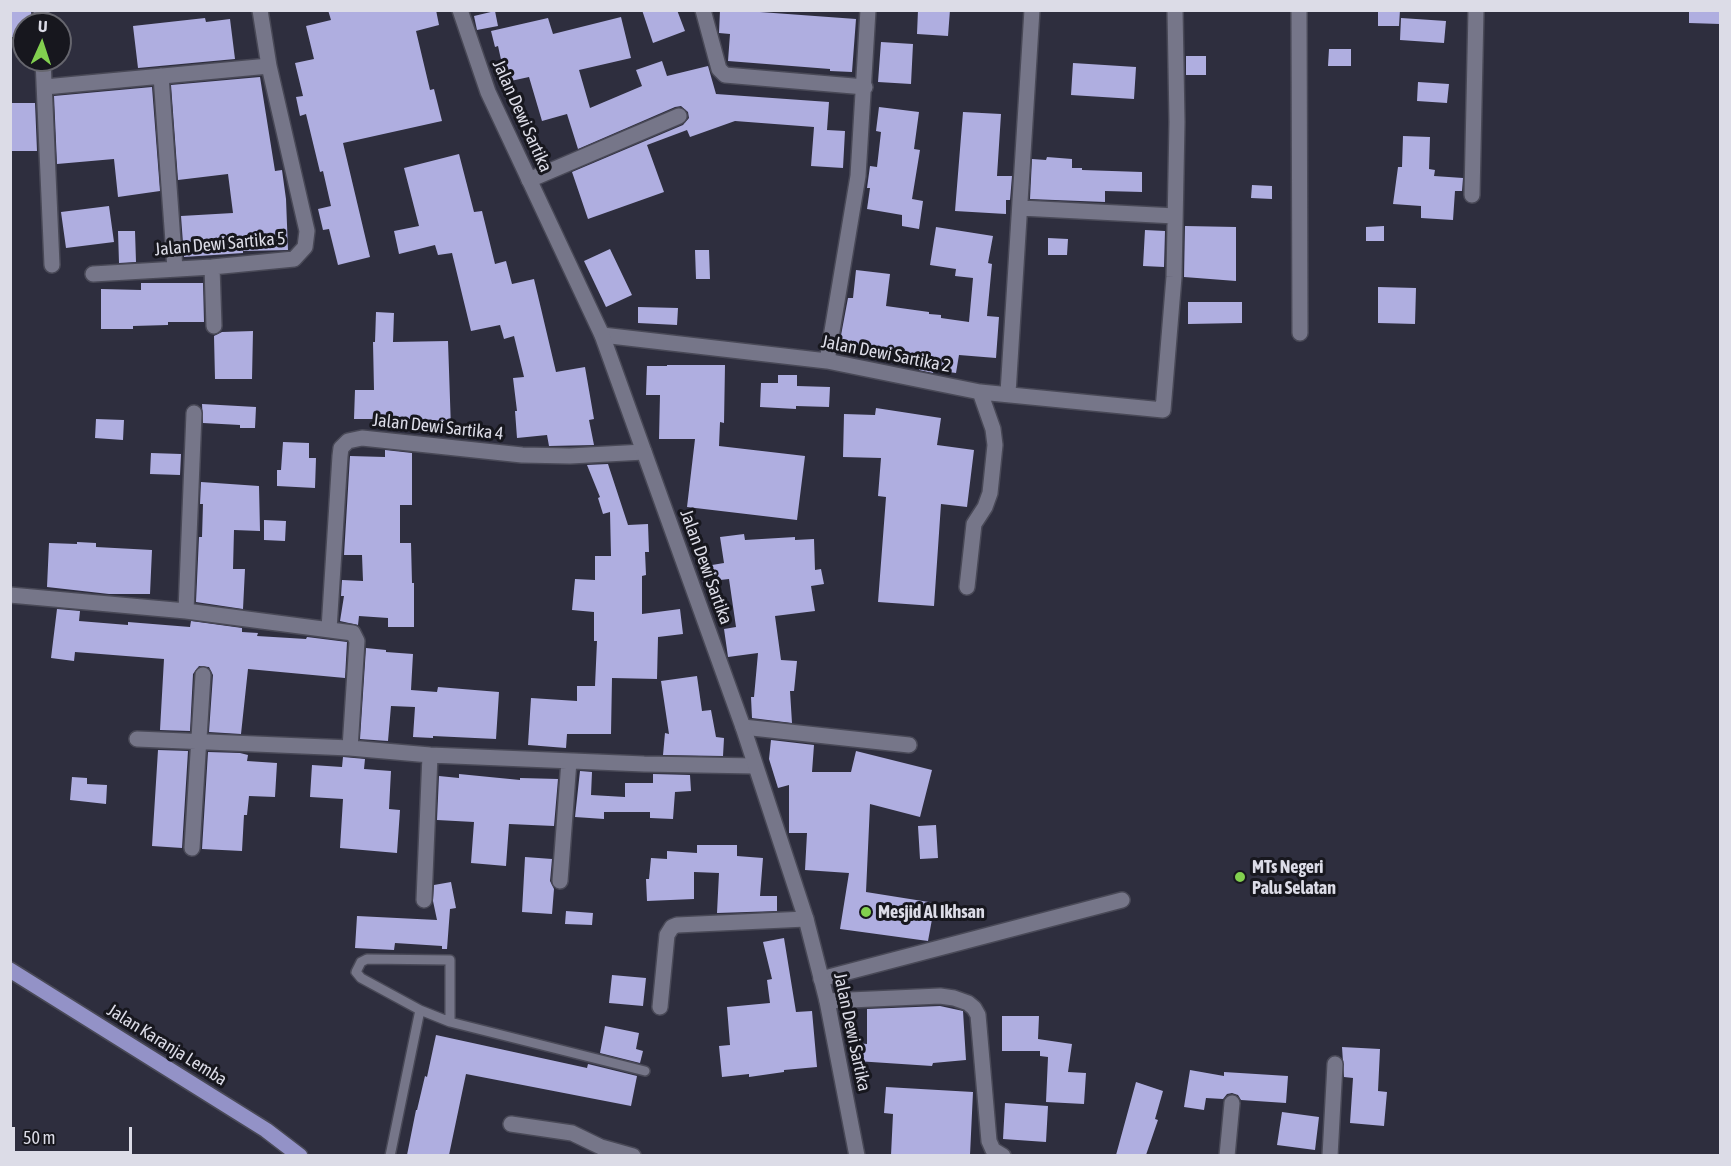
<!DOCTYPE html>
<style>
body{margin:0}
#map{position:relative;width:1731px;height:1166px;overflow:hidden;background:#2e2e3e;font-family:"Asap Condensed",sans-serif}
canvas{display:block}
.frame{position:absolute;inset:0;border:12px solid #dcdce7;pointer-events:none}
.north{position:absolute;left:12px;top:12px;width:60px;height:60px;box-sizing:border-box;background:#17171e;border:2px solid #66666e;border-radius:50%;rotate:3deg;font-size:16px;font-weight:700;line-height:24px;text-align:center;color:#dcdce7}
.north::after{content:'';display:block;margin:auto;width:21px;height:27px;background:#82d04f;clip-path:polygon(50% 0,100% 100%,50% 72%,0 100%)}
.scale{position:absolute;left:12px;top:1127px;width:120px;height:27px;box-sizing:border-box;border:3px solid #dcdce7;border-top:0;padding-left:8px;font-size:18px;line-height:21px;white-space:nowrap;color:#dcdce7;-webkit-text-stroke:4px #17171e;paint-order:stroke}
</style>
<div id="map">
<canvas width="1731" height="1166"></canvas>
<div class="frame"></div>
<div class="north">U</div>
<div class="scale">50 m</div>
</div>
<script>
const ctx = document.querySelector('canvas').getContext('2d');
ctx.lineJoin = 'round';
function paint(path, color) {
  ctx.fillStyle = color;
  ctx.fill(path, 'evenodd');
}
function poly(rows) {
  const path = new Path2D();
  for (const r of rows) {
    path.moveTo(r[0], r[1]);
    for (let i = 2; i < r.length; i += 2) path.lineTo(r[i], r[i + 1]);
  }
  return path;
}
function trace(path, color, width, dash) {
  ctx.strokeStyle = color;
  ctx.lineWidth = width;
  ctx.lineCap = dash ? 'butt' : 'round';
  ctx.setLineDash(dash || []);
  ctx.stroke(path);
}
function label(font, color, halo, rows, align = 'center') {
  ctx.font = font + ' "Asap Condensed",sans-serif';
  ctx.lineWidth = 6;
  ctx.setLineDash([]);
  ctx.textBaseline = 'middle';
  ctx.strokeStyle = halo;
  ctx.fillStyle = color;
  for (const [text, x, y, turn = 0] of rows) {
    ctx.save();
    ctx.translate(x, y);
    ctx.rotate((+turn || 0) * Math.PI / 180);
    ctx.textAlign = isNaN(turn) ? turn : align;
    if (halo) ctx.strokeText(text, 0, 0);
    ctx.fillText(text, 0, 0);
    ctx.restore();
  }
}
paint(poly([
 [10,10,31,10,32,24,24,24,24,37,10,37],
 [328,10,436,10,439,25,416,31,430,90,434,89,442,121,343,143,370,257,338,265,329,229,323,230,318,209,331,206,323,171,320,172,306,114,300,116,296,97,303,96,295,63,314,59,306,26,331,20],
 [642,10,677,10,685,31,653,43],
 [720,10,760,10,760,12,856,19,852,72,830,71,830,69,728,61,730,34,719,33],
 [918,10,950,10,948,36,917,34],
 [1378,10,1400,10,1399,26,1378,26],
 [1689,10,1720,10,1720,24,1689,23],
 [495,11,498,26,477,30,474,16],
 [621,17,631,58,579,70,590,108,642,86,636,70,662,61,667,76,708,66,716,94,829,102,827,130,845,131,843,168,811,166,814,127,735,121,690,137,687,130,647,145,664,192,588,219,572,172,683,125,689,118,688,112,681,106,675,107,578,149,567,114,542,121,529,77,506,82,498,46,495,47,491,31,548,18,553,34],
 [205,18,206,22,230,19,235,59,138,68,133,26],
 [1401,18,1446,21,1444,43,1400,40],
 [881,42,913,44,911,84,878,82],
 [1329,49,1351,49,1351,66,1328,66],
 [1186,56,1206,56,1206,75,1186,75],
 [1073,63,1136,67,1134,99,1071,95],
 [260,77,275,171,282,170,286,199,288,250,243,251,243,253,184,257,181,216,233,213,228,174,178,180,171,85],
 [1418,82,1449,84,1447,103,1417,101],
 [152,87,160,191,118,197,114,159,57,164,54,96],
 [10,103,35,103,37,151,10,151],
 [879,107,919,112,914,149,920,150,912,199,923,201,919,229,902,226,902,215,867,209,870,188,867,188,870,166,877,167,881,132,876,131],
 [963,112,1001,114,997,176,1012,176,1010,200,1006,200,1006,214,955,211],
 [1403,136,1430,137,1429,169,1435,170,1434,176,1463,178,1462,191,1455,191,1453,220,1421,218,1421,206,1393,204,1398,167,1402,167],
 [459,154,474,212,482,211,495,264,506,261,512,284,534,279,556,372,585,367,594,419,589,420,594,445,549,446,547,435,517,438,515,411,517,411,513,378,524,377,514,336,504,339,500,325,471,331,452,253,438,255,435,245,399,254,394,231,419,226,404,168],
 [1047,157,1072,159,1072,168,1082,168,1082,170,1142,172,1142,192,1105,191,1105,202,1030,199,1032,159,1046,160],
 [1252,185,1272,186,1272,199,1251,198],
 [109,206,114,242,66,248,61,212],
 [1185,226,1236,227,1236,281,1184,277],
 [1384,226,1384,241,1366,241,1366,227],
 [936,227,993,236,988,263,992,264,987,316,999,317,996,358,959,355,956,373,934,370,933,373,919,370,920,358,904,355,904,353,839,346,848,298,853,298,856,270,890,274,886,306,929,312,929,314,941,315,941,318,969,322,973,278,955,276,956,269,930,265],
 [1145,230,1165,231,1164,267,1143,266],
 [118,231,135,231,136,262,119,263],
 [1048,238,1068,239,1067,255,1048,255],
 [610,249,632,295,606,307,584,261],
 [695,250,709,250,710,279,696,279],
 [141,283,203,283,204,322,168,322,168,325,133,326,133,329,101,329,101,289,141,290],
 [1378,287,1416,288,1415,324,1378,323],
 [1188,302,1242,302,1242,323,1188,324],
 [638,307,678,308,677,325,638,323],
 [376,312,394,313,393,342,448,341,451,429,418,430,417,419,354,419,355,390,374,390,373,342,375,342],
 [253,331,252,379,215,379,214,336,222,332],
 [667,365,725,365,724,423,720,422,719,446,805,456,797,520,687,507,695,439,659,439,660,395,646,395,647,366,667,366],
 [778,375,797,375,797,386,830,387,829,407,796,406,796,409,760,407,761,383,778,383],
 [202,404,256,407,255,428,240,428,240,425,203,423],
 [876,408,941,418,937,445,974,450,967,507,941,504,934,606,878,602,886,497,878,496,881,458,843,457,844,414,875,415],
 [96,419,124,420,123,440,95,438],
 [283,442,309,443,309,458,316,458,315,488,277,486,277,470,281,470],
 [385,450,412,453,412,505,400,505,400,543,411,543,412,583,414,583,414,627,388,627,388,618,359,616,358,625,340,621,344,596,341,596,342,580,363,581,362,555,344,555,350,456,385,457],
 [151,453,181,454,180,475,150,474],
 [608,464,628,525,648,524,649,552,645,552,646,575,642,576,642,614,680,609,683,634,658,637,657,679,612,678,611,734,567,734,566,748,528,745,531,698,577,701,577,686,595,686,597,641,594,641,594,612,572,610,575,579,595,580,595,556,611,556,610,512,603,514,598,498,600,497,587,465],
 [201,482,259,486,260,531,234,530,233,569,245,569,243,609,196,602,199,537,202,537,203,504,200,504],
 [264,520,286,521,285,541,264,540],
 [744,534,745,540,795,537,795,540,814,539,815,570,821,569,824,584,811,586,815,611,775,616,781,660,797,661,794,691,790,691,792,723,752,718,751,697,754,697,758,653,728,657,724,629,736,627,729,579,703,582,700,567,724,563,720,537],
 [77,542,96,543,96,547,152,550,150,594,109,594,47,587,49,543,77,544],
 [57,609,80,611,79,621,128,625,128,622,190,627,191,621,242,628,242,632,258,633,257,636,306,639,307,637,347,642,345,678,248,669,241,734,209,732,213,675,209,667,199,666,193,674,190,731,160,730,164,659,75,652,74,661,51,658],
 [366,648,386,650,386,652,413,654,411,690,437,692,438,687,499,692,496,739,433,736,433,738,413,737,415,707,391,706,388,741,360,739],
 [697,676,702,711,711,710,716,737,724,738,723,756,663,755,665,733,669,734,661,681],
 [771,740,814,745,812,772,851,772,856,751,932,770,920,817,870,804,866,892,935,903,928,941,840,929,849,873,805,870,807,833,789,833,789,785,778,788,769,759],
 [158,750,188,751,182,848,152,846],
 [208,752,240,753,248,755,247,761,277,763,275,797,249,796,247,815,244,815,242,851,202,849],
 [343,757,365,759,364,769,391,771,389,809,400,810,397,853,340,848,343,799,310,797,312,765,342,767],
 [580,771,592,772,591,795,625,797,625,783,653,783,653,774,690,775,691,791,675,792,673,819,650,818,650,812,604,812,604,819,575,817],
 [459,774,520,780,520,778,558,779,554,826,509,824,506,866,471,863,474,822,437,820,439,776,459,778],
 [72,777,87,778,87,784,107,785,106,804,70,800],
 [936,825,938,858,920,859,918,826],
 [697,845,737,845,737,856,763,858,760,896,777,896,777,911,717,913,719,873,694,872,694,899,647,901,646,879,649,879,651,858,667,859,667,851,697,853],
 [525,857,552,859,550,881,554,889,552,914,522,912],
 [451,882,456,908,450,909,447,949,442,949,442,946,395,943,394,950,355,948,357,916,437,920,433,901,434,885],
 [566,911,593,913,592,925,565,924],
 [784,938,796,1012,812,1011,817,1067,784,1070,784,1072,749,1077,749,1074,722,1077,719,1046,730,1045,727,1007,770,1003,767,980,772,979,763,942],
 [612,975,646,978,643,1006,609,1003],
 [940,1006,963,1011,966,1060,933,1063,932,1066,856,1061,857,1043,867,1044,867,1009],
 [1002,1016,1039,1016,1038,1039,1072,1044,1068,1072,1086,1073,1084,1104,1046,1102,1048,1057,1040,1056,1040,1051,1002,1051],
 [605,1026,639,1033,636,1049,643,1051,640,1063,600,1053],
 [436,1035,587,1068,588,1064,637,1076,631,1106,466,1074,449,1155,407,1155,416,1110,417,1110,425,1076,427,1077],
 [1342,1047,1380,1049,1378,1091,1387,1092,1384,1126,1350,1123,1353,1078,1344,1077],
 [1190,1070,1224,1076,1224,1072,1288,1076,1286,1103,1241,1100,1238,1095,1232,1093,1227,1094,1223,1099,1206,1098,1204,1110,1184,1107],
 [1136,1082,1163,1091,1155,1119,1158,1120,1146,1155,1116,1155],
 [886,1087,973,1092,970,1155,891,1155,893,1114,884,1113],
 [1005,1103,1048,1106,1046,1142,1003,1139],
 [1282,1112,1319,1117,1315,1150,1277,1145]
]), '#afaee0');
const service = poly([
 [450,1022,450,960,367,959,361,962,356,972,361,978,420,1010,450,1022,645,1071],
 [390,1156,420,1010]
]);
const minor = poly([
 [41,10,42,24],
 [703,10,719,69,725,75,865,87],
 [1299,10,1300,333],
 [43,60,52,265],
 [161,76,175,269],
 [45,87,269,66],
 [529,180,679,116],
 [1472,195,1476,10],
 [1021,208,1175,216],
 [212,267,214,326],
 [93,274,212,267,294,259,305,247,307,231,269,66,260,10],
 [602,335,827,361,980,392,1163,410,1174,277,1177,122,1175,10],
 [827,361,858,176,868,10],
 [1008,393,1032,10],
 [967,587,974,524,985,507,990,493,995,445,993,429,980,392],
 [10,595,186,611,353,633,357,641,350,748],
 [186,611,194,413],
 [329,629,340,456,341,448,348,441,362,438,522,455,570,456,644,452],
 [743,727,909,745],
 [137,739,350,748,430,755,644,764,755,766],
 [192,848,203,675],
 [560,881,569,761],
 [424,900,430,755],
 [821,979,1122,900],
 [827,1001,940,996,954,998,968,1003,974,1008,978,1015,989,1141,993,1150,1003,1156],
 [660,1007,667,935,672,927,677,925,806,919],
 [511,1124,572,1133,601,1147,633,1156],
 [1227,1156,1232,1103],
 [1330,1156,1335,1064]
]);
const secondary = poly([
 [460,10,488,92,602,335,743,727,806,919,827,1001,857,1156]
]);
const primary = poly([
 [10,970,266,1130,300,1156]
]);
trace(service, '#494957', 12);
trace(minor, '#494957', 18);
trace(secondary, '#494957', 18);
trace(primary, '#494957', 18);
trace(service, '#767689', 9);
trace(minor, '#767689', 15);
trace(secondary, '#767689', 15);
trace(primary, '#9392c7', 15);
for (const [x, y, r, color] of [
 [1240,877,6,"#82d04f"],
 [866,912,6,"#82d04f"]
]) {
  const dot = new Path2D();
  dot.arc(x, y, r, 0, 2 * Math.PI);
  ctx.fillStyle = color;
  ctx.fill(dot);
  trace(dot, '#17171e', 2);
}
label('18px', '#dcdce7', '#17171e', [
 ["Jalan Dewi Sartika",522,116,66],
 ["Jalan Dewi Sartika 5",220,244,-5],
 ["Jalan Dewi Sartika 2",886,354,11],
 ["Jalan Dewi Sartika 4",438,427,6],
 ["Jalan Dewi Sartika",706,567,70],
 ["Jalan Dewi Sartika",852,1032,78],
 ["Jalan Karanja Lemba",167,1045,32]
]);
label('bold 18px', '#dcdce7', '#17171e', [
 ["MTs Negeri",1252,867],
 ["Palu Selatan",1252,888],
 ["Mesjid Al Ikhsan",878,912]
], 'left');
</script>
